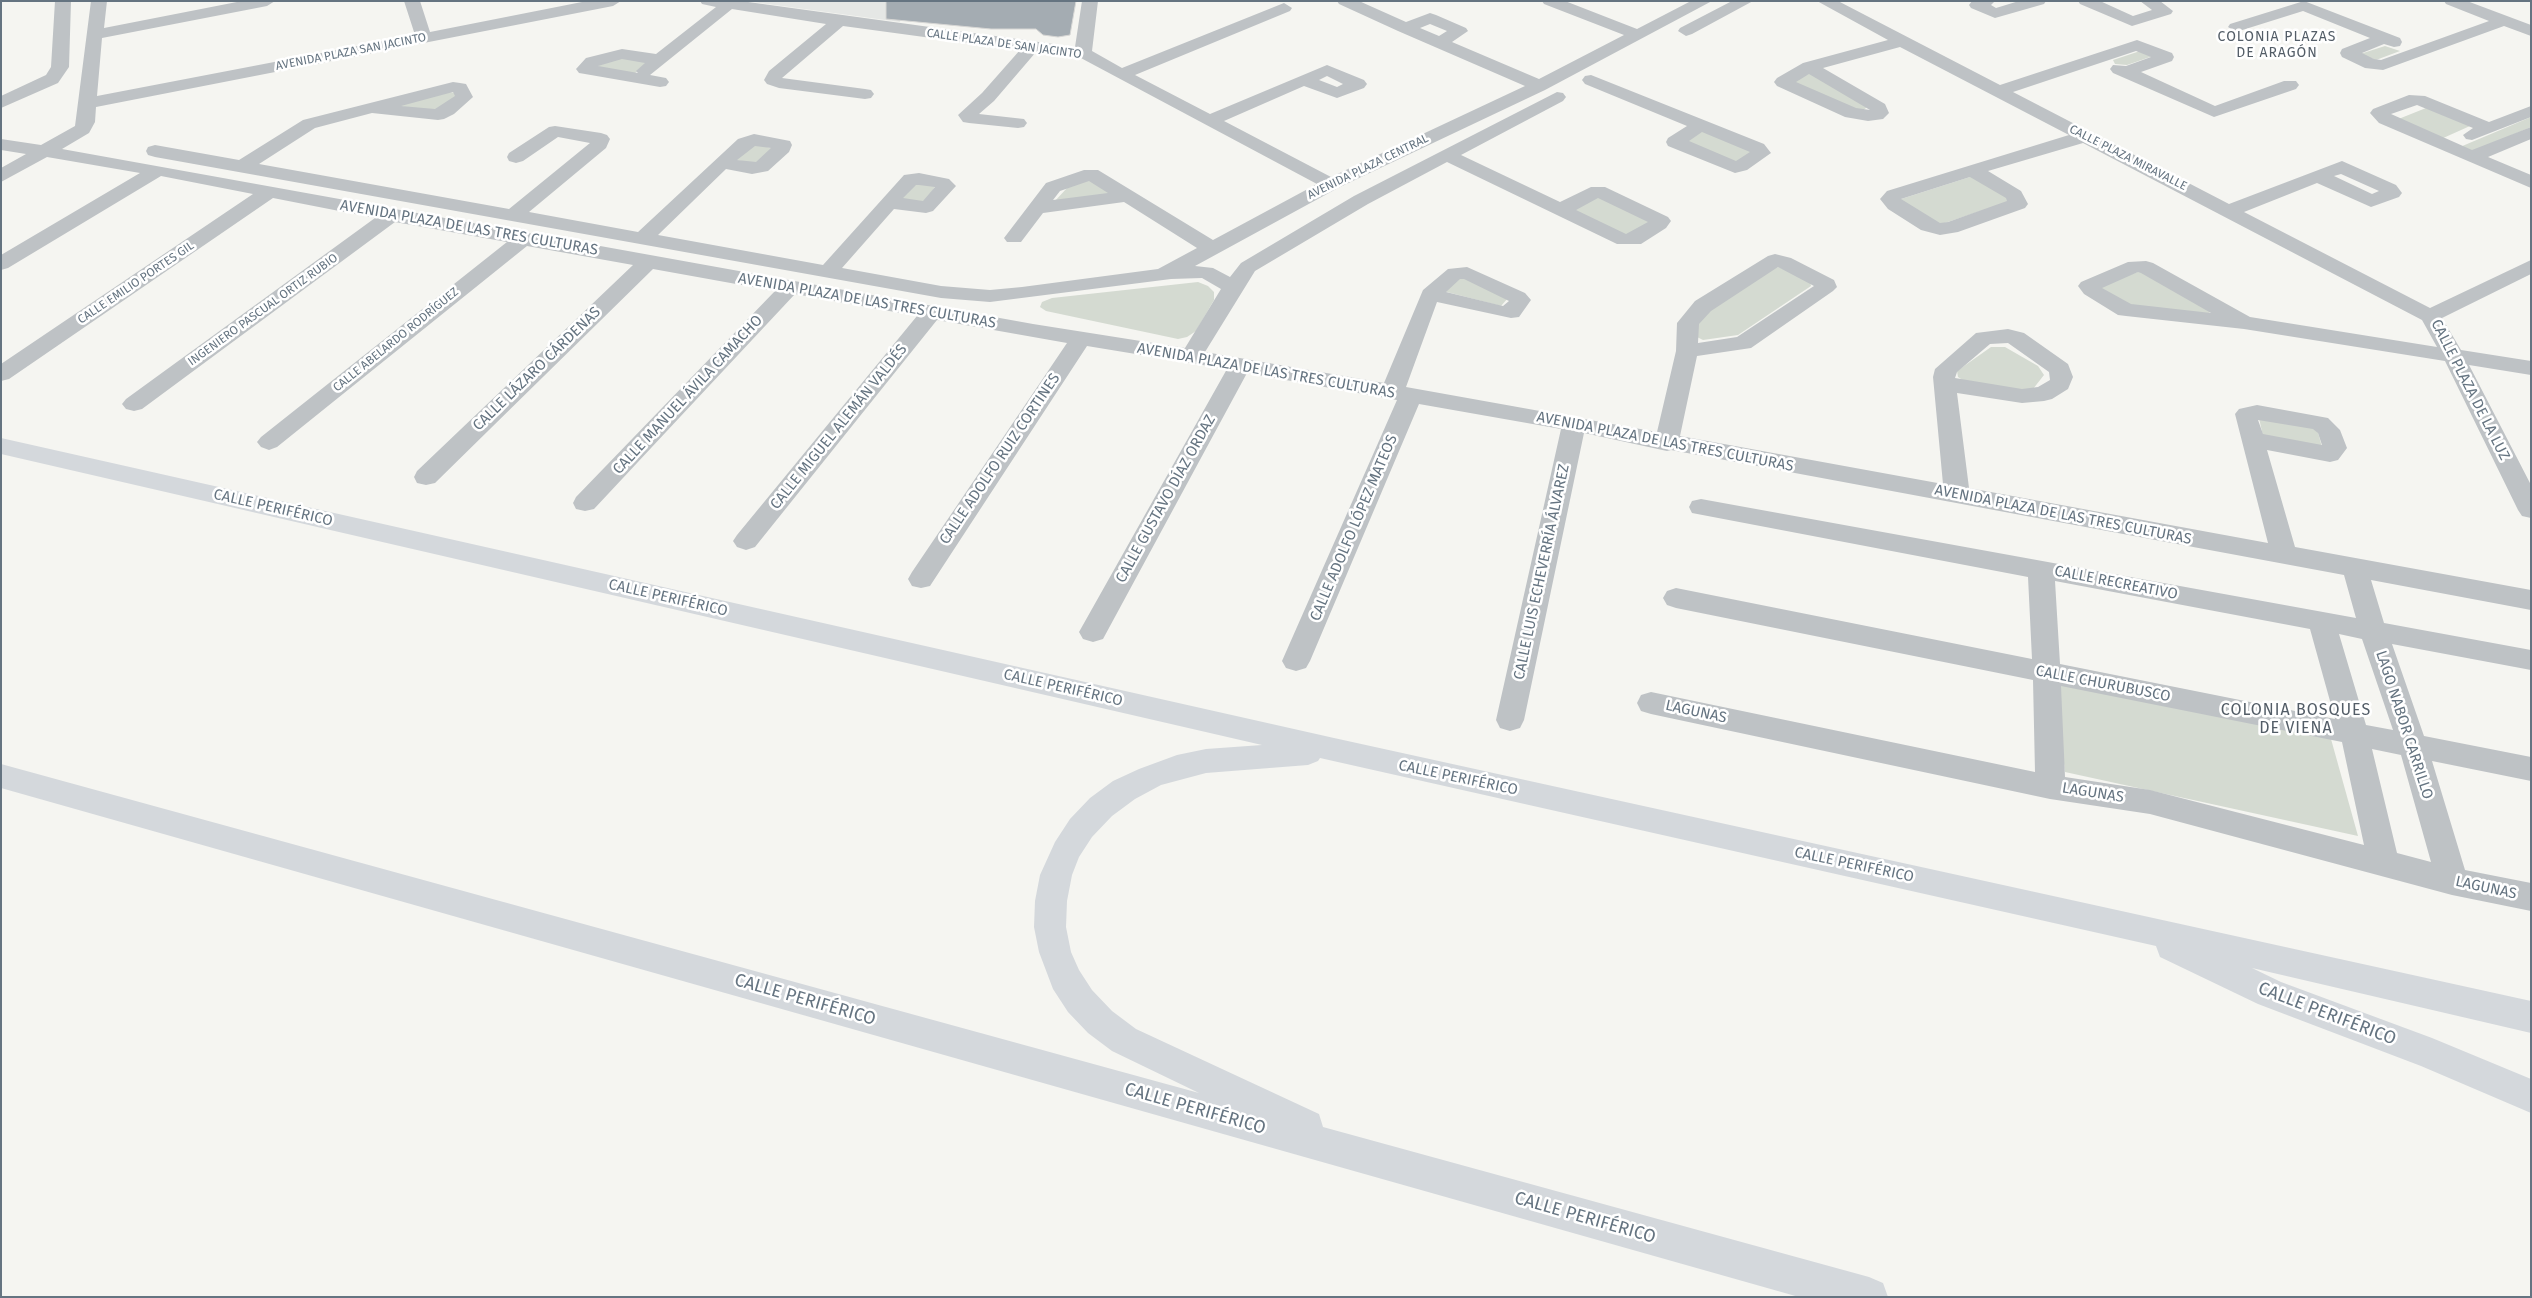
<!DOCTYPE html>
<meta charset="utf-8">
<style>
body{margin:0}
#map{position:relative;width:2532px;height:1298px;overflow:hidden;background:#f5f5f1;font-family:"Fira Sans",sans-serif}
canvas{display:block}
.frame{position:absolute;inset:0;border:2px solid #657481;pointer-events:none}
</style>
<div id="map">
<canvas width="2532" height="1298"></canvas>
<div class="frame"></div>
</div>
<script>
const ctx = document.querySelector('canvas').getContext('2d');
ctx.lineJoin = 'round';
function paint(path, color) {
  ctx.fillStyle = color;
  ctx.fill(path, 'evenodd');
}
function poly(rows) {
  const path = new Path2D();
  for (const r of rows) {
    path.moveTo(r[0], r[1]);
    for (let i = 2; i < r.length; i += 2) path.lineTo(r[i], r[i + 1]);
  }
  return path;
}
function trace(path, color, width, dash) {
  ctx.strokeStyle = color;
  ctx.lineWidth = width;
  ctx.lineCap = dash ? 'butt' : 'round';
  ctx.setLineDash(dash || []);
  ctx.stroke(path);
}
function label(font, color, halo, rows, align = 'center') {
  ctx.font = font + ' "Fira Sans",sans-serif';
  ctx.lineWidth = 5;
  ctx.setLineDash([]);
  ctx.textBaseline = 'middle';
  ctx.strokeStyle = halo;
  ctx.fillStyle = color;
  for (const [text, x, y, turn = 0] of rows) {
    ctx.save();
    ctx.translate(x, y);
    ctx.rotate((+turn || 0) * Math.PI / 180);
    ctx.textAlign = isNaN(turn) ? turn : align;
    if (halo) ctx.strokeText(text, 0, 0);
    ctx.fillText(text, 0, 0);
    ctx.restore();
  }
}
paint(poly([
 [745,1,904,1,900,22]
]), '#e5e7e5');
paint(poly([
 [2385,46,2400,51,2376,60,2360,54],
 [2140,51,2153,56,2127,65,2115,64,2113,60],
 [623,58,648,62,634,74,599,68,598,65],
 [1808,74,1815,74,1866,105,1866,108,1862,111,1791,83],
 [450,92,455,93,458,99,436,111,398,106],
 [2426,108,2470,126,2441,139,2396,120],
 [2531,117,2531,127,2472,152,2460,147],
 [1703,130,1757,152,1737,165,1684,141],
 [757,145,776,149,764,165,736,160,751,146],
 [1973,176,2013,200,1939,225,1898,200],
 [1090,179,1114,194,1054,202,1067,188],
 [910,182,936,185,925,203,899,200],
 [1598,195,1653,221,1627,237,1573,210],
 [1779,267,1810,281,1811,286,1738,335,1703,340,1697,337,1698,319,1771,268],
 [2140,271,2210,310,2209,315,2126,304,2102,291,2100,286],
 [1461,277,1508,298,1501,306,1443,291],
 [1198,282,1208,286,1214,292,1214,300,1196,331,1187,337,1178,339,1046,311,1040,307,1042,302,1052,298],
 [1991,347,2005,347,2038,366,2044,375,2033,389,2021,390,1964,381,1958,377,1957,371],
 [2259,418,2317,429,2322,447,2263,436],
 [2055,682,2331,739,2358,836,2065,772]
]), '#d4dad1');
const building = poly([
 [886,1,1076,1,1070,35,1058,37,1043,35,1036,29,991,29,886,19,886,1]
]);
paint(building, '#a4acb2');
trace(building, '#d6d6d4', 1);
paint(poly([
 [55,1,71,1,69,67,58,83,1,108,1,96,46,75,51,67,55,1],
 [91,1,107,1,104,28,242,1,275,1,267,6,102,38,97,96,415,35,404,1,420,1,430,32,587,1,621,1,613,6,96,107,95,122,89,133,62,149,1033,324,1185,348,1221,289,1202,278,1171,279,990,302,941,298,155,157,148,155,146,151,148,147,155,145,239,160,303,120,453,82,460,83,466,84,473,97,454,114,444,119,438,120,372,113,315,128,259,164,509,209,590,143,558,137,523,161,516,163,509,161,507,157,509,153,549,127,555,126,601,133,607,135,610,139,606,148,529,212,638,232,738,139,754,134,790,141,792,145,789,152,768,171,752,174,726,169,658,235,823,265,904,175,919,173,949,179,956,186,933,211,926,213,894,209,842,268,941,286,990,290,1022,287,1158,269,1197,248,1124,202,1043,213,1021,242,1007,242,1004,238,1046,183,1084,170,1098,170,1213,240,1317,184,1079,57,1036,52,994,101,979,114,1024,119,1027,123,1024,127,1018,128,969,123,963,122,958,115,982,93,1020,50,843,26,782,78,865,89,871,90,874,94,871,98,865,99,779,88,767,84,764,80,769,71,826,24,732,9,650,75,666,78,669,82,666,86,660,87,585,74,579,73,576,69,586,58,622,49,656,54,716,7,702,4,700,1,741,1,1075,47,1082,1,1098,1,1092,51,1122,68,1284,3,1292,8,1290,11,1135,75,1210,114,1327,65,1364,80,1367,84,1364,88,1337,98,1304,86,1224,121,1331,177,1525,86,1398,31,1339,4,1337,1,1359,1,1406,22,1430,13,1436,15,1466,28,1468,31,1452,42,1539,79,1624,35,1544,4,1542,1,1565,1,1637,29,1691,1,1712,1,1545,90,1338,188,1195,266,1213,268,1230,277,1241,263,1354,196,1557,92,1563,93,1566,97,1563,101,1461,155,1560,202,1591,187,1605,187,1668,217,1671,221,1666,228,1641,244,1617,244,1447,162,1368,204,1255,271,1205,352,1384,383,1423,290,1448,269,1467,267,1525,293,1531,300,1519,317,1511,318,1437,302,1406,387,1657,432,1676,351,1677,323,1695,301,1768,256,1775,254,1791,258,1834,280,1837,287,1833,291,1751,348,1697,356,1680,436,1943,484,1933,377,1935,369,1976,333,2008,329,2024,333,2068,364,2073,377,2068,389,2052,399,2044,401,2022,403,1957,393,1969,488,2268,543,2235,414,2239,409,2257,405,2328,418,2340,430,2347,448,2338,460,2330,462,2267,450,2295,547,2531,590,2531,610,2371,580,2384,623,2531,650,2531,670,2392,644,2424,736,2531,757,2531,781,2432,761,2465,870,2531,883,2531,911,2452,895,2150,814,2050,799,1651,714,1641,711,1637,703,1641,695,1651,692,2035,772,2033,680,1676,608,1667,605,1663,598,1667,591,1676,588,2032,659,2028,577,1692,513,1689,507,1692,501,1701,499,2356,618,2344,575,1671,450,1667,451,1584,433,1524,720,1520,728,1510,731,1500,728,1496,720,1561,429,1419,404,1310,661,1306,668,1296,671,1286,668,1282,661,1397,400,1247,373,1103,639,1093,642,1083,639,1079,632,1227,369,1087,346,930,586,921,588,912,586,908,579,912,572,1067,343,937,320,755,547,746,550,737,547,733,541,737,535,917,316,795,294,594,509,585,511,576,509,573,503,576,497,775,291,653,269,435,483,426,485,417,483,414,477,417,471,633,265,527,246,277,447,269,450,261,447,257,442,261,437,507,242,395,222,142,409,134,411,126,409,122,404,126,399,375,218,273,198,9,379,1,381,1,364,253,194,161,176,8,268,1,270,1,255,140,173,47,157,1,182,1,168,26,154,1,150,1,139,41,145,75,126,91,1],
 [1430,24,1447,31,1439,36,1420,28,1430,24],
 [622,59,645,63,636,71,638,73,598,66,622,59],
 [1327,76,1343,84,1337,87,1319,80,1327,76],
 [453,92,455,96,435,109,401,106,453,92],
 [755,146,771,148,756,162,737,160,755,146],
 [1089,181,1108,193,1053,200,1060,191,1089,181],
 [916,185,919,185,935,187,923,201,903,198,916,185],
 [1598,198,1648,222,1626,234,1576,210,1598,198],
 [1778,267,1814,286,1737,337,1698,343,1699,324,1711,311,1778,267],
 [1460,279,1464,279,1509,301,1503,306,1446,292,1460,279],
 [2008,343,2049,372,2050,380,2038,387,2022,389,1955,378,1957,372,1990,344,2008,343],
 [2258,420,2313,429,2318,433,2322,445,2263,434,2258,420],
 [2055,581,2310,629,2335,719,2060,664,2055,581],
 [2339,634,2362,639,2393,730,2366,725,2339,634],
 [2061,686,2342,742,2364,845,2150,790,2065,777,2061,686],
 [2372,749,2401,755,2431,862,2397,853,2372,749],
 [1732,1,1753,1,1692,34,1686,36,1678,31,1680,28,1732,1],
 [1817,1,1838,1,2000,85,2137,40,2172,53,2174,57,2172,61,2141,72,2215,106,2284,81,2296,81,2299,85,2296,89,2214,117,2113,73,2110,69,2113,65,2126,66,2151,57,2136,51,2013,92,2229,204,2342,161,2396,185,2402,193,2399,197,2371,207,2317,183,2244,212,2430,308,2531,260,2531,274,2442,318,2461,350,2531,361,2531,375,2469,365,2531,485,2531,518,2522,516,2518,510,2445,361,2244,329,2126,316,2118,315,2084,294,2078,286,2081,282,2128,262,2146,261,2153,263,2250,317,2437,347,2422,320,2083,143,1988,171,2021,191,2028,204,2025,208,1958,232,1940,235,1921,230,1888,209,1880,199,1887,191,2069,135,1900,47,1823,68,1885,104,1889,113,1883,119,1868,121,1845,117,1777,86,1774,82,1777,78,1803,63,1888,40,1817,1],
 [1809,74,1870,110,1856,108,1796,82,1809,74],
 [2341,174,2379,191,2372,194,2334,176,2341,174],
 [1970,177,2006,198,2007,201,1948,222,1940,223,1901,199,1970,177],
 [2138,272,2141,273,2211,313,2131,304,2102,288,2138,272],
 [1972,1,1995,1,1991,5,1996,8,2019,1,2046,1,2044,4,1995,18,1971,8,1969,5,1972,1],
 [2078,1,2100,1,2133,16,2152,10,2140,1,2160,1,2173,11,2171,14,2132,26,2080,4,2078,1],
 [2304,1,2400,38,2402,42,2400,46,2394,47,2384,44,2362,53,2374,59,2381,60,2489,21,2446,4,2444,1,2467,1,2531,25,2531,36,2504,26,2383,70,2365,68,2342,57,2340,53,2342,49,2370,38,2303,11,2236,32,2228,27,2230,24,2304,1],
 [1591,75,1764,144,1771,153,1747,170,1735,173,1668,146,1666,142,1668,138,1687,126,1585,84,1582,80,1585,76,1591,75],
 [1702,132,1750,152,1736,161,1689,141,1702,132],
 [2409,95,2425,96,2489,122,2531,106,2531,117,2472,140,2466,139,2463,135,2473,128,2417,105,2391,114,2472,150,2531,127,2531,139,2488,157,2531,175,2531,188,2379,123,2370,113,2373,109,2409,95]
]), '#bec2c5');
paint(poly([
 [1,438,1334,738,2531,1001,2531,1033,2252,968,2281,982,2432,1038,2531,1079,2531,1113,2421,1066,2258,1004,2160,957,2156,946,1320,758,1318,761,1308,765,1206,773,1161,785,1135,799,1112,816,1092,837,1079,857,1072,875,1067,901,1066,927,1071,952,1079,970,1092,990,1112,1011,1136,1029,1319,1114,1323,1127,1869,1277,1883,1283,1888,1297,1799,1297,1,788,1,764,1199,1093,1112,1051,1088,1033,1068,1012,1053,989,1039,952,1034,927,1035,901,1040,875,1055,842,1070,819,1090,798,1113,781,1139,769,1177,755,1206,749,1262,745,1,454,1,438]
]), '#d4d8dc');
label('12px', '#657481', '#fff', [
 ["CALLE PLAZA DE SAN JACINTO",1004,44,8],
 ["AVENIDA PLAZA SAN JACINTO",351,52,-11],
 ["CALLE PLAZA MIRAVALLE",2128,158,27],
 ["AVENIDA PLAZA CENTRAL",1368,167,-26],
 ["CALLE EMILIO PORTES GIL",136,283,-34],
 ["INGENIERO PASCUAL ORTIZ RUBIO",263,310,-36],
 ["CALLE ABELARDO RODRÍGUEZ",396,340,-39]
]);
ctx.letterSpacing = '1px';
label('14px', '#535d67', '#fff', [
 ["COLONIA PLAZAS",2277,37],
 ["DE ARAGÓN",2277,53]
]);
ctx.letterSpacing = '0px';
label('15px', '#657481', '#fff', [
 ["AVENIDA PLAZA DE LAS TRES CULTURAS",469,228,10],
 ["AVENIDA PLAZA DE LAS TRES CULTURAS",867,301,10],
 ["CALLE LÁZARO CÁRDENAS",537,369,-44],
 ["AVENIDA PLAZA DE LAS TRES CULTURAS",1266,371,10],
 ["CALLE PLAZA DE LA LUZ",2470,390,63],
 ["CALLE MANUEL ÁVILA CAMACHO",688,395,-47],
 ["CALLE MIGUEL ALEMÁN VALDÉS",839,427,-51],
 ["AVENIDA PLAZA DE LAS TRES CULTURAS",1665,442,11],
 ["CALLE ADOLFO RUIZ CORTINES",1000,459,-56],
 ["CALLE GUSTAVO DÍAZ ORDAZ",1166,499,-61],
 ["CALLE PERIFÉRICO",273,508,13],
 ["AVENIDA PLAZA DE LAS TRES CULTURAS",2063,515,11],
 ["CALLE ADOLFO LÓPEZ MATEOS",1354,528,-67],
 ["CALLE LUIS ECHEVERRÍA ÁLVAREZ",1542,572,-78],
 ["CALLE RECREATIVO",2116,583,11],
 ["CALLE PERIFÉRICO",668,598,13],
 ["CALLE CHURUBUSCO",2103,684,11],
 ["CALLE PERIFÉRICO",1063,688,13],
 ["LAGUNAS",1696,712,12],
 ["LAGO NABOR CARRILLO",2404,725,72],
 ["CALLE PERIFÉRICO",1458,778,12],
 ["LAGUNAS",2093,793,9],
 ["CALLE PERIFÉRICO",1854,865,12],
 ["LAGUNAS",2486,888,12]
]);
ctx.letterSpacing = '1px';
label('16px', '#535d67', '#fff', [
 ["COLONIA BOSQUES",2296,711],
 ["DE VIENA",2296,729]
]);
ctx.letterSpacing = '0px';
label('18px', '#657481', '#fff', [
 ["CALLE PERIFÉRICO",805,1000,16],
 ["CALLE PERIFÉRICO",2327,1014,21],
 ["CALLE PERIFÉRICO",1195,1109,16],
 ["CALLE PERIFÉRICO",1585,1218,16]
]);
</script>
